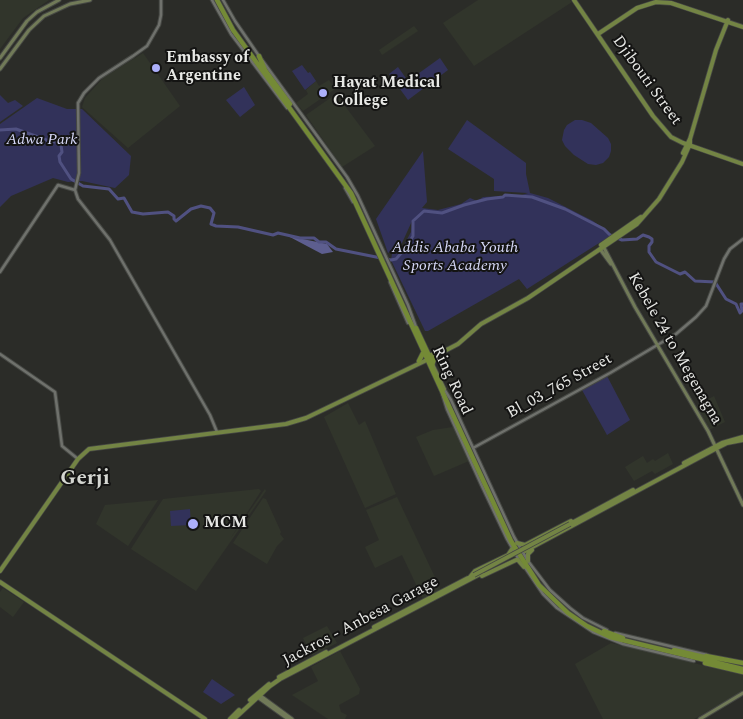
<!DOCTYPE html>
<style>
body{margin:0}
canvas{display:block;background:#2b2c28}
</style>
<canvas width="743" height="719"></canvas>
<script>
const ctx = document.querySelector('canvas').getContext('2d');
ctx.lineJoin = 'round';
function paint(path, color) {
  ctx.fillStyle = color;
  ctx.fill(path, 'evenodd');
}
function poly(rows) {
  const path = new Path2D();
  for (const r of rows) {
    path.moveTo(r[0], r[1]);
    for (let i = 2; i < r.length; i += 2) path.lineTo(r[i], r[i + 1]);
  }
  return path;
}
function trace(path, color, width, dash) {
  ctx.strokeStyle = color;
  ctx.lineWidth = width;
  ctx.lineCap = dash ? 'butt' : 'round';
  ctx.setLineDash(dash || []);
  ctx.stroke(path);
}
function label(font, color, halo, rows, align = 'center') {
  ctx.font = font + ' Spectral,serif';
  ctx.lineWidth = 4;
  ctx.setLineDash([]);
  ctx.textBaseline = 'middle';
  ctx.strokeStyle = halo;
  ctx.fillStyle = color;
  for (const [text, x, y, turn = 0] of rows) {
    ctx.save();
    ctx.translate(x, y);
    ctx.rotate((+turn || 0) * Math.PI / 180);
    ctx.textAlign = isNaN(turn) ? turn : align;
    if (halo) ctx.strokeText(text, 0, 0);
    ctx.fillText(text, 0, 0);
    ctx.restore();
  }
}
paint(poly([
 [0,0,49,0,23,18,0,49],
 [478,0,570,0,572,2,474,66,443,23],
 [414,26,418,31,382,55,379,50],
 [143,53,180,106,128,148,82,107,85,98,103,78],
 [329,80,335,89,303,111,296,103,308,94,306,90,316,81,319,86],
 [336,94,375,146,342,167,306,115],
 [714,396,725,422,709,430,696,406],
 [348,403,359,425,365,421,396,494,365,508,324,417],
 [453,427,469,461,434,476,416,437,433,430],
 [668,453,673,464,655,474,652,471,634,481,625,467,643,456,647,463,653,459,655,461],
 [259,489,261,491,230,539,265,489,266,491,196,591,131,549,163,499],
 [397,497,441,590,423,599,402,555,375,568,365,547,379,540,366,510],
 [263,498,266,499,281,532,280,534,284,539,277,546,267,564,233,543],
 [158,500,128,546,96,524,105,505],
 [3,588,24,602,13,617,0,607,0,592],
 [327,626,337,643,312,656,303,638],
 [611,643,743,675,743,691,694,719,603,719,575,664],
 [340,651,360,689,359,694,339,705,341,712,347,715,345,719,328,719,292,695,318,681,311,667]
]), '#31352b');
paint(poly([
 [440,58,448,70,408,100,389,74,398,67,408,81],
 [302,65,308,73,310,72,316,81,305,90,292,71],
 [244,87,255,105,240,117,226,100],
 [0,95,8,103,15,100,23,106,0,122],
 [37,98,67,109,82,109,131,156,129,175,115,188,82,181,68,182,53,178,11,196,0,207,0,124],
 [467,120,526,163,526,174,530,193,548,198,593,221,604,229,610,236,527,289,519,279,428,331,425,331,391,260,392,254,404,245,411,232,412,221,402,243,388,253,376,219,423,151,427,202,422,208,438,210,461,204,470,198,477,201,483,197,522,195,528,193,494,191,494,179,448,149],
 [575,120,582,120,591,123,608,138,611,144,611,151,609,157,603,163,596,165,588,164,574,155,565,146,562,140,564,130,567,125],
 [607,376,630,420,607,435,582,390],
 [190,509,191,525,171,526,170,511],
 [212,679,235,695,221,704,203,692]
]), '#32325a');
paint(poly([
 [288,236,327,244,333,252,322,254]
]), '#5d5e8f');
trace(poly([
 [0,130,16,129,52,142,58,142,61,145,62,152,59,156,60,162,71,179,83,186,109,189,118,199,124,198,132,212,143,214,168,212,174,216,174,219,176,221,191,209,201,206,210,208,214,213,211,224,216,226,238,227,273,235,278,233,300,238,314,238,319,242,326,242,336,249,391,260,396,259,405,249,413,236,413,221,424,211,442,213,464,205,487,199,503,197,505,195,532,197,565,209,604,229,610,235,622,240,637,239,643,235,649,237,652,239,652,242,649,246,649,252,656,262,680,274,685,272,695,281,715,282,726,299,736,304,740,313,742,311,741,304,743,304]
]), '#505181', 3);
const tertiary = poly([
 [161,0,161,15,159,25,147,46,133,56,99,78,84,93,78,103,79,173,75,190,78,199,110,240,210,415,217,432],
 [212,0,231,34,287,108],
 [223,0,235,21,259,56],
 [262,60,347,177,358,196,408,305,416,327],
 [345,188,353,202],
 [0,272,58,185,75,190],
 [390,282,408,323],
 [0,354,55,392,62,446,78,459],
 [444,389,451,400,514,537,528,561,550,590,570,608,583,618,607,630],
 [442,393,447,409,481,484,507,539,519,560],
 [473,448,610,373,676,334,696,317,706,306,724,259,730,249,743,239],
 [524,566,543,594,557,608,593,632,623,644,694,661],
 [615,633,707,655]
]);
const secondary = poly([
 [0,58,27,21,37,12,59,0],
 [0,69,29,30,44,16,70,4,90,0],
 [603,246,635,307,708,431,743,505],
 [600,249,611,264],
 [258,694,292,719],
 [256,696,288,719],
 [700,719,743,693]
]);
const primary = poly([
 [574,0,653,116,671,137,683,143,743,164],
 [598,34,637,8,656,2,671,3,743,27],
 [683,153,690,139,716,50,728,20],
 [601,245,641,217],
 [427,357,443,349],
 [432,364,444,389],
 [684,463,722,443,743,437],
 [570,524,633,490],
 [517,543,525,545,571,521],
 [525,551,717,448,727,443,743,440],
 [528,561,528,554,532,550],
 [0,571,78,459,89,449,286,424,306,418,435,356,458,344,481,324,528,298,637,224,659,199,682,162,690,144,690,139],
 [482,576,516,560,518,560,524,567],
 [470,577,475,571,508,555,512,549],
 [0,582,205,719],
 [374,627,468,578],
 [279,677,326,652],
 [250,700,269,684],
 [230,719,239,710],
 [234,719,270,686,280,679,482,573]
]);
const trunk = poly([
 [217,0,233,30,351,193,511,541,539,585,568,613,587,626,610,637,743,669],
 [259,56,265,70],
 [265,70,290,104],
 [416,328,431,360],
 [419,361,423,353],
 [432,365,435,356],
 [604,631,623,638],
 [674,650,708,658],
 [706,656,743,663],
 [705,663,743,672]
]);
trace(tertiary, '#464844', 4.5);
trace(secondary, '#464844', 5);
trace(primary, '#464844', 5.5);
trace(trunk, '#464844', 6);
trace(tertiary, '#6f716c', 2.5);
trace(secondary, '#717a58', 3);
trace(primary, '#738444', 4);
trace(trunk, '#748a36', 4.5);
const primaryBridge = poly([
 [474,575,570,524]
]);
trace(primaryBridge, '#464844', 5.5, []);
trace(primaryBridge, '#738444', 4);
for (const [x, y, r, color] of [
 [156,68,5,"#acaffb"],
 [323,93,5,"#acaffb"],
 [193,524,6,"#acaffb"]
]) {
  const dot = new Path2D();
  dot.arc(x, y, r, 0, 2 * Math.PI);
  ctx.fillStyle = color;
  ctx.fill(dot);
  trace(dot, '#141413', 2);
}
label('bold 16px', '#e8e9e6', '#141413', [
 ["Embassy of",166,59],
 ["Argentine",166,77],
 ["Hayat Medical",333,84],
 ["College",333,102],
 ["MCM",204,524]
], 'left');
label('16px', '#e8e9e6', '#141413', [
 ["Djibouti Street",646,81,54],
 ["Kebele 24 to Megenagna",674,349,60],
 ["Ring Road",451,381,65],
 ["Bl_03_765 Street",560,387,-29],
 ["Jackros - Anbesa Garage",361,622,-28]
]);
label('italic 16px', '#d6d8f7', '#141413', [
 ["Adwa Park",42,141],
 ["Addis Ababa Youth",455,249],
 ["Sports Academy",455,267]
]);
label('bold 21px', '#d4d6d1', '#141413', [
 ["Gerji",85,480]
]);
</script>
